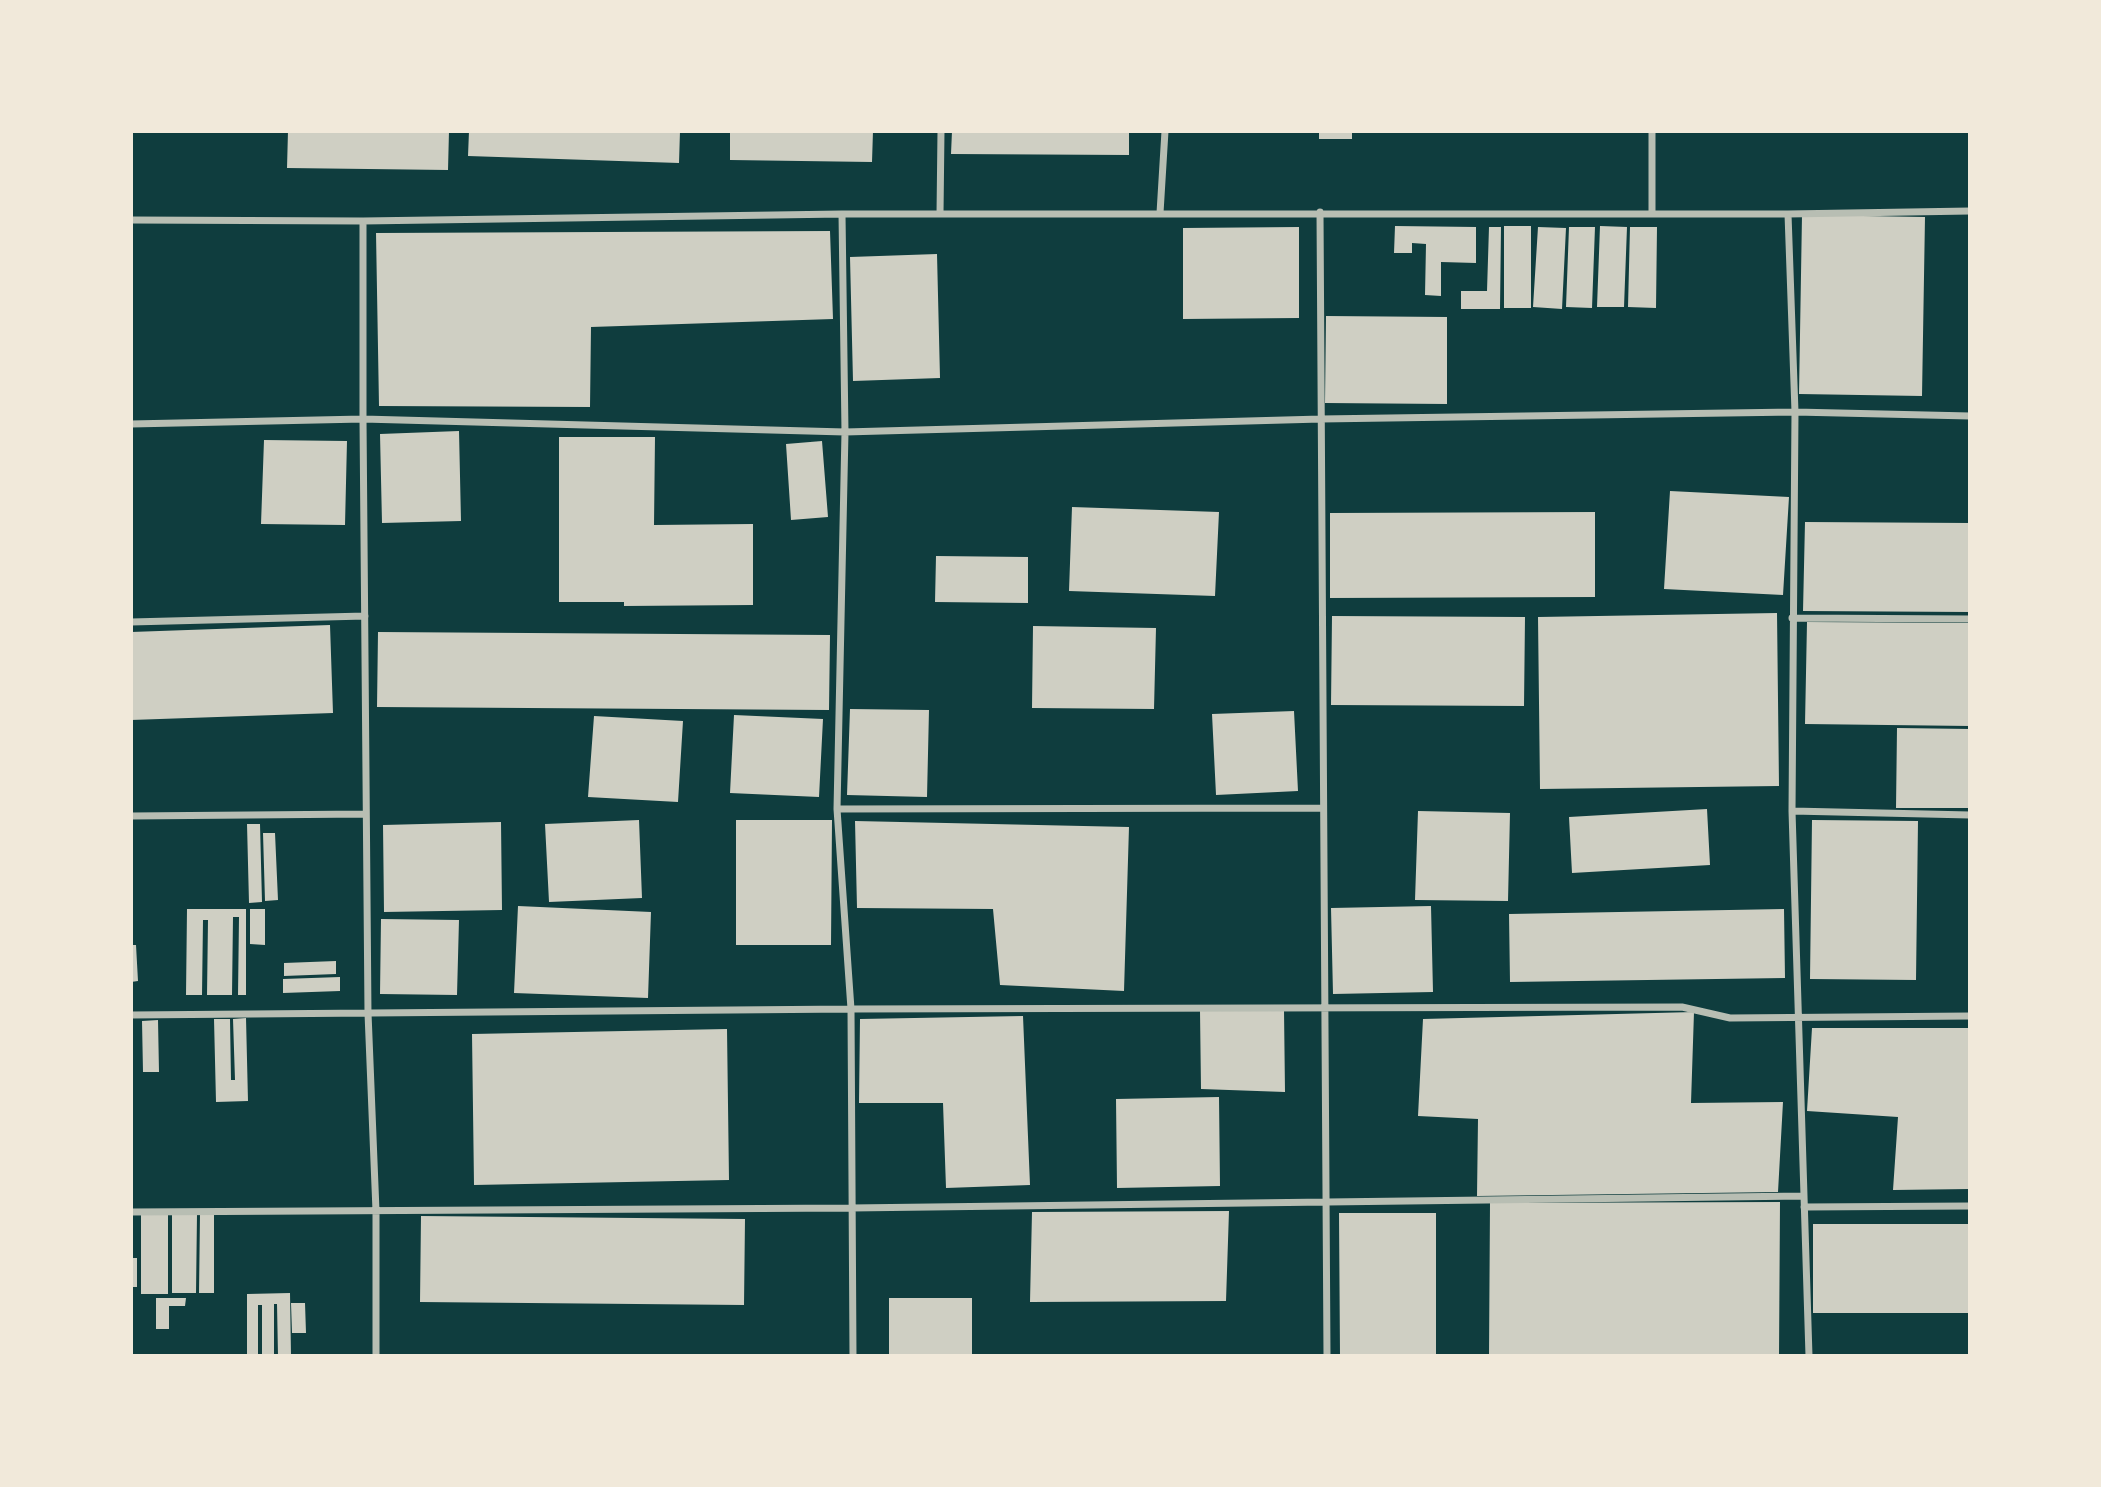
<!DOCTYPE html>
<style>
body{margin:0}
#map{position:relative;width:2101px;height:1487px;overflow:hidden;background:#0f3d3e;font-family:"Playfair Display",serif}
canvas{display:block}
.frame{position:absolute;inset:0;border:133px solid #f1e9da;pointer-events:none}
</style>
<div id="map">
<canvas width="2101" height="1487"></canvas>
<div class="frame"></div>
</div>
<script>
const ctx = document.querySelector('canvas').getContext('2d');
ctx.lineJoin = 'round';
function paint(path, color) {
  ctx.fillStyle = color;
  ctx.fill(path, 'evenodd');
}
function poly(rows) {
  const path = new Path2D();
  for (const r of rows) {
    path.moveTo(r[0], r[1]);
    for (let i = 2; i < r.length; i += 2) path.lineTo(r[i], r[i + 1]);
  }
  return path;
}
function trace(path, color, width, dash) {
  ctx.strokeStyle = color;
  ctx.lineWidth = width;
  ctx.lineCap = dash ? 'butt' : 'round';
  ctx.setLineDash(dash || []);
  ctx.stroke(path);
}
paint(poly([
 [288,131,449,131,448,170,287,168],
 [469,131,680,131,679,163,468,156],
 [730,131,873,131,872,162,730,160],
 [952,131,1129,131,1129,155,951,154],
 [1319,131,1352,131,1352,139,1319,139],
 [1802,215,1925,217,1922,396,1799,394],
 [1395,226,1476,227,1476,263,1441,262,1441,296,1425,295,1426,244,1412,243,1412,253,1394,253],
 [1504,226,1531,226,1531,308,1504,308],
 [1600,226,1627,227,1624,307,1597,307],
 [1299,227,1299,318,1183,319,1183,228],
 [1489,227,1501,227,1500,309,1461,309,1461,291,1487,291],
 [1538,227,1566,228,1562,309,1533,307],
 [1569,227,1595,227,1592,308,1566,307],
 [1630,227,1657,227,1656,308,1628,307],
 [830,231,833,319,591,327,590,407,379,406,376,233],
 [937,254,940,378,853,381,850,257],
 [1326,316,1447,317,1447,404,1325,403],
 [459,431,461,521,382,523,380,434],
 [559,437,655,437,654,525,753,524,753,605,624,606,624,602,559,602],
 [264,440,347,441,345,525,261,524],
 [822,441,828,517,791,520,786,444],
 [1670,491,1789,497,1783,595,1664,589],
 [1072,507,1219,512,1215,596,1069,591],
 [1595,512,1595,597,1330,598,1330,513],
 [1805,522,1970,523,1970,612,1803,611],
 [936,556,1028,557,1028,603,935,602],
 [1777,613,1779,786,1540,789,1538,617],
 [1332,616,1525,617,1524,706,1331,705],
 [1807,622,1970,623,1970,726,1805,724],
 [330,625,333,713,131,720,131,632],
 [1033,626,1156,628,1154,709,1032,708],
 [378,632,830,635,829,710,377,707],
 [850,709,929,710,927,797,847,795],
 [1294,711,1298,791,1216,795,1212,714],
 [734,715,823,719,819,797,730,793],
 [594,716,683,721,678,802,588,797],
 [1897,728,1970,729,1970,808,1896,808],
 [1707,809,1710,865,1572,873,1569,817],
 [1418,811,1510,813,1508,901,1415,900],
 [639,820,642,898,549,902,545,824],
 [736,820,832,820,831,945,736,945],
 [1812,820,1918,821,1916,980,1810,979],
 [855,821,1129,827,1124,991,1000,985,993,909,857,908],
 [501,822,502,910,384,912,383,825],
 [247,824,260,824,262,902,249,903],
 [263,833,275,833,278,900,265,901],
 [518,906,651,912,648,998,514,993],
 [1431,906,1433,992,1333,994,1331,908],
 [187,909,246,909,246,995,238,995,239,917,233,917,232,995,207,995,208,920,203,920,202,995,186,995],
 [250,909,265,909,265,945,250,944],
 [1784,909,1785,978,1510,982,1509,914],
 [381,919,459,920,457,995,380,994],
 [131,945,136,945,138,981,131,982],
 [336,961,336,974,284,976,284,963],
 [340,977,340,991,283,993,283,979],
 [1284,1010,1285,1092,1201,1089,1200,1011],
 [1694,1012,1691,1103,1783,1102,1778,1192,1477,1196,1478,1119,1418,1116,1423,1019],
 [1023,1016,1030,1185,946,1188,943,1103,859,1103,860,1019],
 [246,1018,248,1101,216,1102,214,1019,230,1019,231,1080,235,1080,233,1019],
 [158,1020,159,1072,143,1072,142,1021],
 [1812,1028,1970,1028,1970,1189,1893,1190,1898,1117,1807,1111],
 [727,1029,729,1180,474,1185,472,1034],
 [1219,1097,1220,1186,1117,1188,1116,1099],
 [1780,1202,1779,1356,1489,1356,1490,1203],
 [1229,1211,1226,1301,1030,1302,1032,1212],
 [1339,1213,1436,1213,1436,1356,1340,1356],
 [141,1214,168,1214,168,1294,141,1294],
 [172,1214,197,1214,196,1293,172,1293],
 [200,1214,214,1214,214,1293,199,1293],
 [421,1216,745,1219,744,1305,420,1302],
 [1813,1224,1970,1224,1970,1313,1813,1313],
 [131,1258,137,1258,137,1287,131,1287],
 [290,1293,291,1356,278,1356,277,1304,274,1304,274,1356,262,1356,262,1305,258,1305,258,1356,247,1356,247,1294],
 [156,1298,186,1298,185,1306,169,1306,169,1329,156,1329],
 [889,1298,972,1298,972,1356,889,1356],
 [291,1303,305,1303,306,1333,292,1333]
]), '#cfcfc3');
trace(poly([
 [1652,131,1652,213],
 [1320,212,1327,1356],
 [1160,213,1165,131],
 [842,214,845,432,837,809,851,1009,853,1356],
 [940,214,941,131],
 [1788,214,1795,412,1792,811,1809,1356],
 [131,220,363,221,842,214,1788,214,1970,211],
 [363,221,363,419,368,1013,376,1211,376,1356],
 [131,424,363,419,845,432,1321,419,1795,412,1970,416],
 [1792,618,1970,619],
 [131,622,365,616],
 [837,809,1323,808],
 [1792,811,1970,815],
 [131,816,366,814],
 [131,1015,851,1009,1682,1007,1730,1018,1970,1016],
 [1804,1207,1970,1206],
 [131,1212,851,1208,1804,1196]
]), '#b8beb3', 7);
</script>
